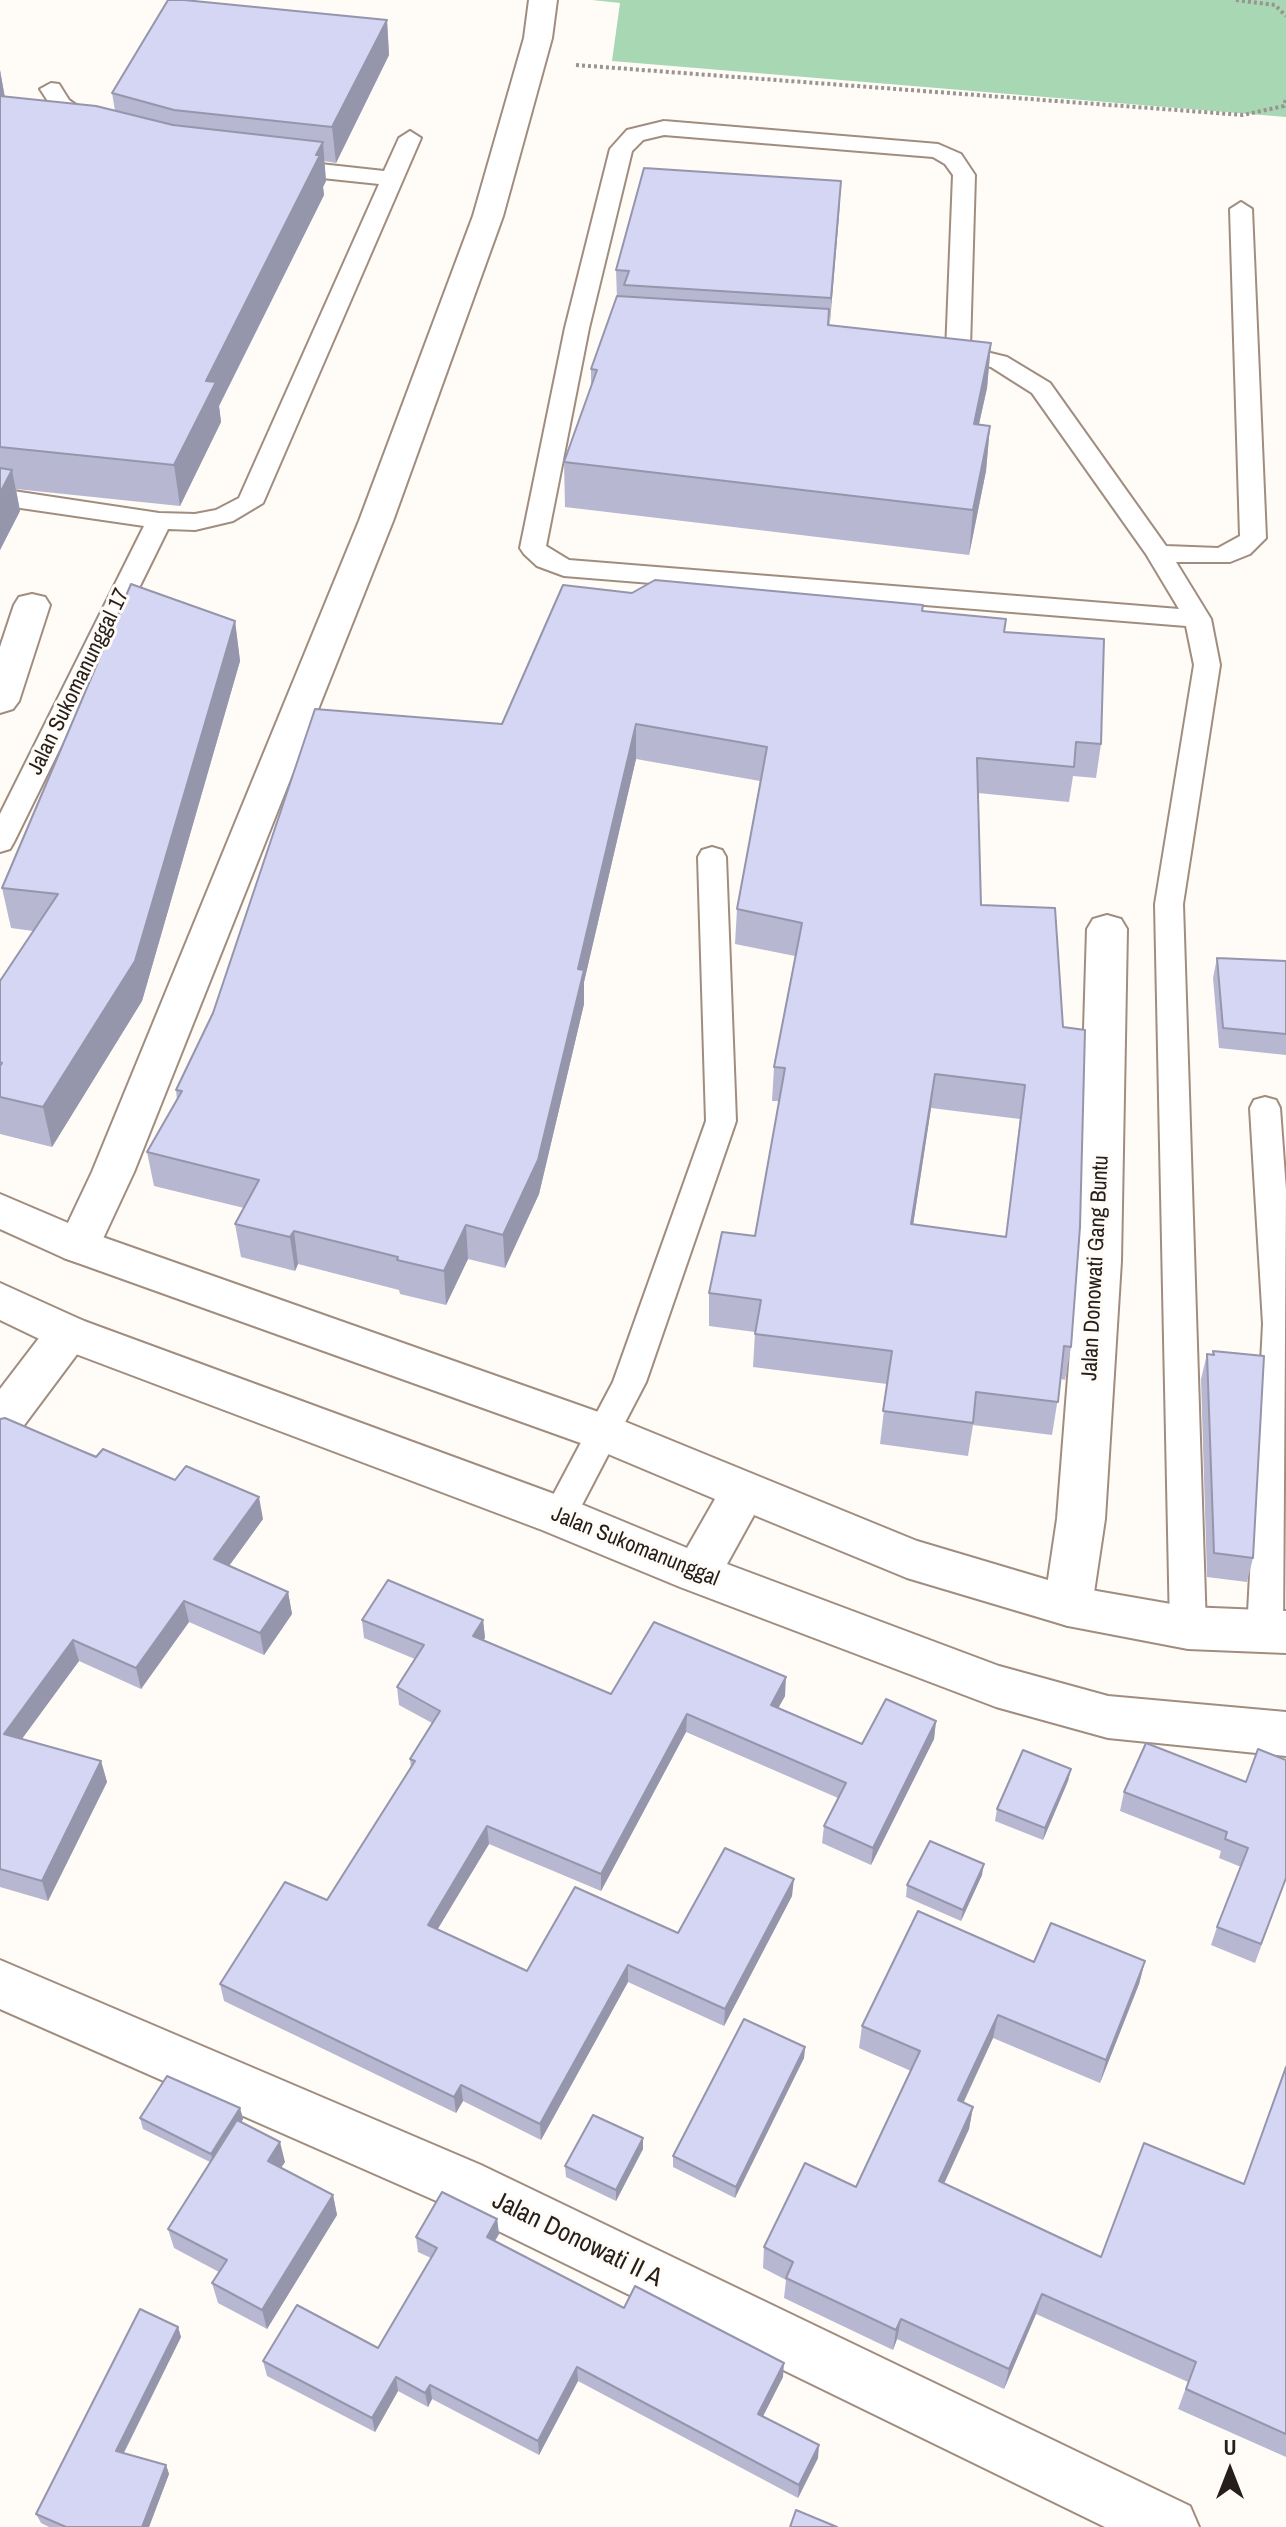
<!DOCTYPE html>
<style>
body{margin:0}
#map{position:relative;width:1286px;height:2527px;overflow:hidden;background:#fffbf7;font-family:"Archivo Narrow",sans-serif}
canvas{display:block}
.north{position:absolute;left:1190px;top:2431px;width:80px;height:80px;-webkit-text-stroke:6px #fffbf7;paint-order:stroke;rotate:0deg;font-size:22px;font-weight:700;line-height:32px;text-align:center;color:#261e19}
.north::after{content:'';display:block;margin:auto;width:28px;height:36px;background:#261e19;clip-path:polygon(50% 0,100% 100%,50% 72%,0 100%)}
</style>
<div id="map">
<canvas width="1286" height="2527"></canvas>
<div class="north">U</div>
</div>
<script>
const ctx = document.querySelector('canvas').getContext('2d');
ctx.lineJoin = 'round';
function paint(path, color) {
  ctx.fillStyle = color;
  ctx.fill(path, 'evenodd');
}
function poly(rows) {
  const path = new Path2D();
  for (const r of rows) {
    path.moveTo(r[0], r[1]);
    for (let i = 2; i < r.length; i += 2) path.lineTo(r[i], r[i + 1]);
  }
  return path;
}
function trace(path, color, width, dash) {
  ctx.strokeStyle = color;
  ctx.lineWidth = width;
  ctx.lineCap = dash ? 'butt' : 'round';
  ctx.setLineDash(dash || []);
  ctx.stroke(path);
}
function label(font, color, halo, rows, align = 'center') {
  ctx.font = font + ' "Archivo Narrow",sans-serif';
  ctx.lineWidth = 6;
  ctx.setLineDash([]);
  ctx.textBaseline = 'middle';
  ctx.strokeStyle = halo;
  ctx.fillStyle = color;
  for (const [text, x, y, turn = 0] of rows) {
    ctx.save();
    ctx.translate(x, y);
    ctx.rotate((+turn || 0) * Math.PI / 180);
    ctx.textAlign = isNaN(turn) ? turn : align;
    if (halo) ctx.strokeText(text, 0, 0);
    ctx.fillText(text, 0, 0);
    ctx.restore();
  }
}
paint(poly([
 [592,0,1286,0,1286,117,612,61,620,3]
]), '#a8d7b4');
const service = poly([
 [51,83,59,84,69,100,100,122,103,127,100,132,84,132,53,109,40,89,51,83],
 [664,121,938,144,961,154,975,175,970,348,1007,357,1050,383,1166,546,1218,548,1240,536,1230,209,1241,202,1252,209,1266,538,1250,554,1230,562,1176,562,1211,619,1220,665,1183,904,1206,1628,1200,1639,1188,1643,1176,1639,1170,1628,1155,904,1194,665,1186,626,564,576,537,566,524,554,520,548,565,328,610,149,627,130,664,121],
 [664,135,933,157,945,164,953,175,946,352,950,357,991,367,1032,393,1146,554,1179,609,569,560,546,546,589,328,632,151,643,140,664,135],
 [410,131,421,138,263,503,233,521,195,530,168,529,14,842,10,849,0,852,0,814,144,526,0,505,0,489,159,513,195,514,216,510,239,498,379,184,284,174,273,167,284,160,384,171,399,138,410,131],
 [712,847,722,850,726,857,736,1121,646,1382,571,1526,559,1530,547,1526,542,1516,613,1382,706,1121,698,857,702,850,712,847],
 [1265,1097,1276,1100,1280,1108,1286,1190,1283,1632,1277,1643,1265,1647,1253,1643,1247,1632,1263,1324,1250,1108,1254,1100,1265,1097]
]);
const minor = poly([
 [529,0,557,0,552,38,503,216,393,521,134,1172,94,1258,79,1263,64,1258,57,1246,92,1172,359,521,473,216,524,38,529,0],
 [32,594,45,597,50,605,19,701,13,709,0,713,0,647,14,605,19,597,32,594],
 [1107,915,1121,919,1127,929,1121,1261,1105,1519,1092,1606,1085,1620,1068,1626,1051,1620,1044,1606,1057,1519,1077,1261,1087,929,1093,919,1107,915],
 [68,1315,84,1321,90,1333,84,1345,16,1436,0,1441,0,1389,52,1321,68,1315],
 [0,1960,481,2165,1190,2506,1199,2527,1105,2527,441,2203,0,2009,0,1960]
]);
const secondary = poly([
 [0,1194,94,1234,621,1420,917,1541,1068,1586,1188,1607,1286,1611,1286,1653,1188,1649,1068,1626,907,1578,754,1515,727,1564,999,1666,1108,1696,1286,1712,1286,1756,1108,1738,996,1707,680,1587,542,1530,52,1345,0,1320,0,1283,84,1321,576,1502,687,1548,715,1499,589,1446,64,1258,0,1229,0,1194]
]);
trace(service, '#a08d7f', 4);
trace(minor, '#a08d7f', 4);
trace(secondary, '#a08d7f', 4);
trace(poly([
 [1236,0,1275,5,1286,16],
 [576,65,1243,115,1284,106,1286,99]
]), '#99948f', 4, [3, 3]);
paint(service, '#fff');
paint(minor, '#fff');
paint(secondary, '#fff');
paint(poly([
 [387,20,389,55,336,163,324,161,326,181,323,187,324,195,219,406,221,422,180,506,16,489,20,511,0,550,0,70,5,97,115,111,112,93],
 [841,181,829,325,991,343,987,388,979,424,990,426,986,471,969,555,565,507,564,462,591,387,591,369,617,298,616,270],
 [632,593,923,611,1004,632,1101,744,1096,778,1073,776,1069,802,978,793,981,905,1055,908,1071,1347,1065,1380,1061,1379,1052,1435,973,1425,968,1456,880,1444,887,1384,753,1367,755,1332,709,1326,709,1293,755,1236,779,1101,772,1101,774,1067,795,956,735,944,737,909,760,781,636,759,584,982,584,1004,539,1194,505,1268,468,1259,446,1305,400,1294,399,1290,298,1264,295,1271,241,1257,235,1224,244,1208,154,1186,147,1152,177,1100,176,1090,502,724],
 [931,1108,1020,1119,1006,1236,913,1225],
 [235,621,240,661,142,1001,52,1147,0,1134,0,981,33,931,11,928,2,888],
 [1217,958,1286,961,1286,1055,1219,1048,1213,978],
 [1213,1351,1253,1558,1247,1582,1207,1577,1201,1379,1207,1354,1212,1355],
 [0,1419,263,1519,229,1566,288,1592,292,1614,264,1655,189,1622,141,1689,79,1661,22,1739,101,1761,107,1782,48,1901,0,1887],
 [362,1620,483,1620,485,1638,483,1640,611,1694,785,1696,778,1708,862,1744,936,1721,934,1739,871,1865,822,1843,824,1826,838,1798,686,1732,601,1891,489,1844,437,1929,527,1971,678,1933,792,1896,724,2026,628,1982,541,2140,463,2101,456,2113,224,2001,220,1984,327,1900,411,1768,410,1759,432,1723,399,1705,397,1687,415,1659,364,1638],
 [1146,1743,1286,1879,1255,1963,1211,1945,1217,1927,1241,1867,1219,1858,1221,1851,1120,1811,1124,1792],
 [1071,1769,1068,1781,1043,1840,995,1821,997,1809],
 [982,1875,961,1921,906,1897,907,1885],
 [1145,1961,1139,1984,1100,2083,993,2038,964,2102,973,2107,969,2129,944,2184,1101,2257,1244,2184,1286,2065,1286,2457,1178,2409,1188,2382,1036,2314,1004,2389,897,2339,893,2350,784,2298,786,2280,763,2268,764,2247,856,2187,911,2071,859,2048,862,2026,1034,1962],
 [805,2047,804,2058,735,2198,673,2167,673,2156],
 [240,2108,243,2119,241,2122,285,2162,281,2168,333,2195,337,2215,267,2329,218,2303,212,2283,219,2272,174,2248,168,2229,210,2162,143,2129,140,2118],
 [643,2149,616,2201,566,2177,565,2166],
 [497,2219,499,2234,495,2241,624,2308,783,2377,763,2416,818,2458,798,2498,578,2381,539,2455,432,2399,428,2407,398,2391,375,2432,267,2376,263,2361,378,2348,431,2258,418,2252,416,2237],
 [178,2327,181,2337,124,2453,166,2465,169,2474,149,2527,49,2527,41,2523,36,2514]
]), '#b7b7d2');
paint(poly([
 [387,20,389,55,336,163,332,127],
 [0,70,6,105,0,114],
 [323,142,326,181,323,187,324,195,219,406,221,422,180,506,174,465,206,381],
 [841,181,839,216,829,334,831,298],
 [991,343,987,388,969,469,974,424],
 [990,426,986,471,969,555,973,510],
 [12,470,20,511,0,550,0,493],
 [235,621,240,661,142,1001,52,1147,43,1107],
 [636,724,636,759,584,982,584,1004,539,1194,505,1268,503,1235,578,969],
 [935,1074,931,1108,908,1258,911,1224],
 [466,1225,468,1259,446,1305,444,1271],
 [294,1231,298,1264,295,1271,290,1237],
 [259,1497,263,1519,218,1581,214,1559],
 [288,1592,292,1614,264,1655,260,1633],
 [184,1601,189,1622,141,1689,136,1668],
 [483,1620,485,1638,474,1655,473,1636],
 [73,1640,79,1661,10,1755,4,1734],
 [786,1677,785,1696,770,1723,771,1705],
 [687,1714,686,1732,601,1891,601,1874],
 [936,1721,934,1739,871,1865,873,1848],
 [101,1761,107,1782,48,1901,42,1881],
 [1071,1769,1068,1781,1043,1840,1045,1828],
 [487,1826,489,1844,430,1942,428,1925],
 [984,1864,982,1875,961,1921,963,1910],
 [794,1879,792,1896,724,2026,725,2009],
 [1145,1961,1139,1984,1100,2083,1106,2060],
 [628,1965,628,1982,541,2140,540,2124],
 [998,2015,993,2038,954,2122,958,2100],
 [805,2047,804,2058,735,2198,736,2187],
 [461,2085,463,2101,456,2113,454,2097],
 [973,2107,969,2129,935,2203,939,2181],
 [240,2108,243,2119,214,2165,211,2154],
 [643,2138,643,2149,616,2201,616,2190],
 [280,2142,285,2162,272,2181,268,2161],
 [333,2195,337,2215,267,2329,262,2310],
 [497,2219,499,2234,488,2252,487,2237],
 [1042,2294,1036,2314,1004,2389,1009,2369],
 [901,2319,897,2339,893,2350,896,2330],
 [178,2327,181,2337,120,2460,116,2451],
 [784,2363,783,2377,757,2428,758,2414],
 [577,2367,578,2381,539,2455,538,2441],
 [396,2377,398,2391,375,2432,372,2418],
 [430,2385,432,2399,428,2407,425,2393],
 [819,2445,818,2458,798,2498,799,2485],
 [166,2465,169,2474,149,2527,142,2527]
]), '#9595ab');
const building = poly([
 [168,0,184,0,387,20,332,127,174,110,112,93,168,0],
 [0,96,96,106,173,125,323,142,316,155,320,155,206,381,216,382,174,465,0,447,0,96],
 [644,168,841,181,831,298,624,285,629,271,616,270,644,168],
 [617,296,829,309,828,325,991,343,974,424,990,426,973,510,564,462,597,370,591,369,617,296],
 [0,468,12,470,0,493,0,468],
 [655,580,923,605,922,611,1006,619,1004,632,1104,639,1101,744,1076,742,1074,767,977,758,981,905,1055,908,1063,1027,1085,1030,1080,1227,1071,1347,1064,1346,1058,1402,976,1392,973,1423,883,1411,892,1351,755,1334,761,1300,709,1293,722,1232,755,1236,785,1068,774,1067,802,923,737,909,767,747,636,724,578,969,584,970,538,1160,503,1235,466,1225,444,1271,397,1260,398,1257,294,1231,290,1237,235,1224,259,1180,147,1152,182,1091,176,1090,213,1013,315,709,502,724,563,585,632,593,655,580],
 [935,1074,1025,1085,1006,1237,911,1224,935,1074],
 [131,584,235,621,135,961,43,1107,0,1097,0,1066,2,1063,0,1062,0,981,58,894,2,888,131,584],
 [1217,958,1286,961,1286,1034,1223,1028,1217,958],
 [1213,1351,1264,1356,1253,1558,1214,1553,1207,1354,1214,1355,1213,1351],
 [5,1418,96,1457,103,1449,175,1480,186,1466,259,1497,214,1559,288,1592,260,1633,184,1601,136,1668,73,1640,4,1734,101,1761,42,1881,0,1869,0,1419,5,1418],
 [388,1580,483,1620,473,1636,611,1694,654,1622,786,1677,771,1705,862,1744,886,1699,936,1721,873,1848,824,1826,846,1783,687,1714,601,1874,487,1826,428,1925,527,1971,575,1887,678,1933,725,1848,794,1879,725,2009,628,1965,540,2124,461,2085,454,2097,220,1984,285,1882,327,1900,415,1761,410,1759,440,1711,397,1687,424,1645,362,1620,388,1580],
 [1146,1743,1246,1782,1258,1749,1286,1760,1286,1878,1261,1944,1217,1927,1248,1848,1225,1839,1227,1832,1124,1792,1146,1743],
 [1023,1750,1071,1769,1045,1828,997,1809,1023,1750],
 [930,1841,984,1864,963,1910,907,1885,930,1841],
 [918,1911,1034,1962,1051,1923,1145,1961,1106,2060,998,2015,958,2100,973,2107,939,2181,1101,2257,1144,2143,1244,2184,1286,2067,1286,2434,1186,2389,1196,2362,1042,2294,1009,2369,901,2319,896,2330,786,2278,793,2262,764,2247,805,2163,856,2187,920,2051,862,2026,918,1911],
 [744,2019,805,2047,736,2187,673,2156,744,2019],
 [167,2076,240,2108,211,2154,140,2118,167,2076],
 [593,2115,643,2138,616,2190,565,2166,593,2115],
 [237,2120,280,2142,268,2161,333,2195,262,2310,212,2283,227,2260,168,2229,237,2120],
 [442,2192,497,2219,487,2237,624,2308,635,2286,784,2363,758,2414,819,2445,799,2485,577,2367,538,2441,430,2385,425,2393,396,2377,372,2418,263,2361,297,2305,378,2348,437,2248,416,2237,442,2192],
 [140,2309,178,2327,116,2451,166,2465,142,2527,66,2527,36,2514,140,2309],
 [796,2510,837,2527,790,2527,796,2510]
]);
paint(building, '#d5d5f4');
trace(building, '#9595ab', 2);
label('22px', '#261e19', '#fffbf7', [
 ["Jalan Sukomanunggal 17",79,682,-64],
 ["Jalan Donowati Gang Buntu",1096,1268,-87],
 ["Jalan Sukomanunggal",635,1547,22]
]);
label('26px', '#261e19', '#fffbf7', [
 ["Jalan Donowati II A",577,2240,26]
]);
</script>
